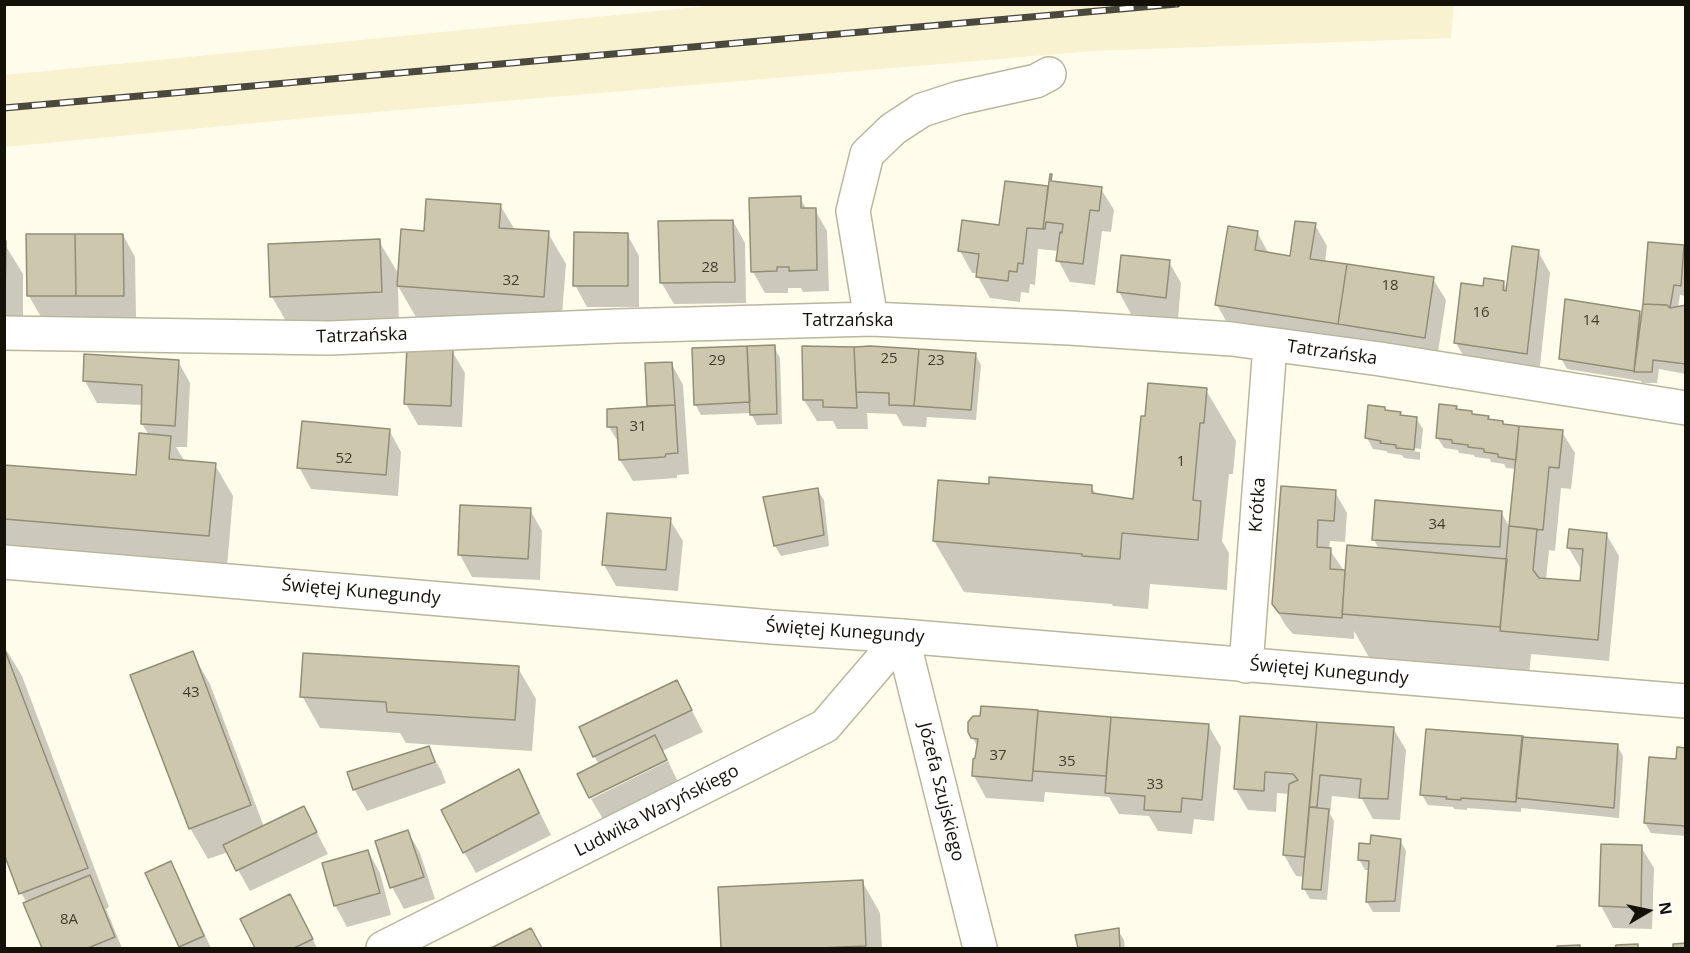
<!DOCTYPE html>
<meta charset="utf-8">
<style>
body{margin:0}
#map{position:relative;width:1690px;height:953px;overflow:hidden;background:#fffcec;font-family:"Open Sans",sans-serif}
canvas{display:block}
.frame{position:absolute;inset:0;border:6px solid #131108;pointer-events:none}
.north{position:absolute;left:1618px;top:881px;width:60px;height:60px;-webkit-text-stroke:4px #fff;paint-order:stroke;rotate:81deg;font-size:16px;font-weight:700;line-height:24px;text-align:center;color:#131108}
.north::after{content:'';display:block;margin:auto;width:21px;height:27px;background:#131108;clip-path:polygon(50% 0,100% 100%,50% 72%,0 100%)}
</style>
<div id="map">
<canvas width="1690" height="953"></canvas>
<div class="frame"></div>
<div class="north">N</div>
</div>
<script>
const ctx = document.querySelector('canvas').getContext('2d');
ctx.lineJoin = 'round';
function paint(path, color) {
  ctx.fillStyle = color;
  ctx.fill(path, 'evenodd');
}
function poly(rows) {
  const path = new Path2D();
  for (const r of rows) {
    path.moveTo(r[0], r[1]);
    for (let i = 2; i < r.length; i += 2) path.lineTo(r[i], r[i + 1]);
  }
  return path;
}
function trace(path, color, width, dash) {
  ctx.strokeStyle = color;
  ctx.lineWidth = width;
  ctx.lineCap = dash ? 'butt' : 'round';
  ctx.setLineDash(dash || []);
  ctx.stroke(path);
}
function label(font, color, halo, rows, align = 'center') {
  ctx.font = font + ' "Open Sans",sans-serif';
  ctx.lineWidth = 6;
  ctx.setLineDash([]);
  ctx.textBaseline = 'middle';
  ctx.strokeStyle = halo;
  ctx.fillStyle = color;
  for (const [text, x, y, turn = 0] of rows) {
    ctx.save();
    ctx.translate(x, y);
    ctx.rotate((+turn || 0) * Math.PI / 180);
    ctx.textAlign = isNaN(turn) ? turn : align;
    if (halo) ctx.strokeText(text, 0, 0);
    ctx.fillText(text, 0, 0);
    ctx.restore();
  }
}
paint(poly([
 [727,4,1454,5,1451,38,1093,51,317,117,5,147,5,75]
]), '#f9f2d0');
paint(poly([
 [1006,183,1049,188,1101,189,1114,210,1111,232,1102,231,1095,285,1070,282,1058,260,1059,251,1038,249,1035,285,1030,284,1029,293,1021,292,1020,302,990,298,978,277,978,273,972,273,960,251,1000,227],
 [800,198,807,210,815,210,827,231,829,291,803,292,801,288,788,288,788,293,765,293,753,272],
 [500,205,515,230,548,233,566,264,561,328,416,317,398,286,399,323,290,328,272,297,379,241,399,275,425,233],
 [733,221,745,243,746,303,674,304,661,282],
 [1315,225,1327,246,1325,262,1433,279,1446,300,1437,359,1229,326,1217,305,1257,232,1269,254,1291,257],
 [627,234,639,256,639,307,587,307,575,285],
 [123,235,135,257,136,317,41,317,29,296],
 [4,243,23,274,23,334,4,334],
 [1683,247,1686,250,1686,296,1680,295,1678,308,1686,307,1686,374,1659,369,1657,383,1642,383,1641,381,1567,369,1561,358,1639,312,1643,318],
 [1538,251,1550,273,1539,375,1468,364,1456,343,1485,287,1503,282,1508,290],
 [1169,262,1181,283,1178,319,1131,314,1119,292],
 [774,347,780,358,782,424,757,425,751,413,701,415,695,404],
 [452,351,465,373,462,427,418,425,406,404],
 [975,354,981,365,976,420,927,417,926,427,903,426,896,414,867,413,868,429,837,429,833,421,817,421,804,400],
 [178,361,190,383,187,447,176,447,185,462,215,465,233,496,227,567,4,548,4,466,137,477,149,435,142,424,143,405,97,403,85,381],
 [671,363,683,385,689,474,677,475,677,478,633,481,620,460,620,445,609,427,649,408,646,365],
 [1206,390,1236,441,1233,474,1229,474,1222,541,1229,553,1227,590,1150,584,1148,609,1113,606,1112,604,964,592,934,541,990,486,1091,486,1097,496,1135,501],
 [1456,407,1458,411,1471,412,1473,415,1488,417,1490,420,1503,422,1505,426,1562,432,1575,453,1571,489,1561,488,1555,551,1549,550,1546,580,1582,583,1583,569,1581,569,1568,547,1606,534,1619,556,1609,661,1531,654,1529,677,1373,664,1354,631,1354,639,1293,634,1286,626,1273,604,1282,488,1335,492,1347,513,1345,542,1330,541,1329,549,1347,575,1379,549,1374,540,1501,512,1511,530,1516,469,1506,468,1504,464,1491,462,1490,459,1475,457,1474,455,1459,453,1458,450,1444,448,1437,437],
 [1385,408,1387,412,1400,413,1402,417,1416,418,1423,429,1421,449,1397,446,1397,449,1420,452,1420,460,1404,458,1402,455,1388,453,1386,451,1373,449,1367,438],
 [389,430,401,452,398,496,311,489,299,467],
 [817,489,824,500,829,546,781,556,775,546],
 [462,506,530,510,542,531,540,580,472,577,460,555],
 [670,520,683,541,678,591,616,586,604,565],
 [4,646,22,676,109,907,106,909,122,948,44,948,25,904,27,903,21,893,4,850],
 [192,653,210,684,264,827,304,808,328,854,250,891,228,852,208,859,190,828],
 [518,668,536,699,532,751,406,743,400,733,320,728,302,696],
 [677,682,703,732,662,751,667,759,590,796,599,764,594,756],
 [982,707,1208,725,1221,747,1214,821,1194,819,1192,834,1158,831,1149,816,1119,814,1109,797,1045,792,1044,802,986,798,974,776,978,747,969,732,981,718],
 [1241,718,1393,728,1406,750,1400,820,1373,819,1362,799,1332,796,1330,814,1334,821,1327,900,1310,899,1304,889,1305,877,1296,876,1284,855,1290,794,1277,793,1276,812,1248,810,1235,788],
 [1617,745,1623,756,1619,818,1521,808,1521,812,1467,808,1467,810,1454,809,1453,807,1428,805,1422,795],
 [428,748,441,770,446,783,367,811,354,789],
 [1686,749,1686,836,1651,833,1645,823,1678,760],
 [668,761,678,782,603,819,591,799],
 [518,771,530,793,551,835,476,873,464,852],
 [408,832,420,853,435,899,404,909,392,887],
 [1400,840,1406,851,1400,912,1373,912,1367,902,1370,870,1365,870,1359,859],
 [1641,847,1654,868,1652,929,1613,928,1601,906],
 [368,851,380,873,391,915,347,927,335,905],
 [170,863,182,885,211,948,181,948,147,874],
 [862,881,880,913,882,948,723,948,720,888],
 [302,917,317,948,256,948,242,920],
 [530,930,541,948,494,948],
 [1118,930,1124,940,1125,948,1080,948,1077,936]
]), '#0003');
const building = poly([
 [1050,174,1052,174,1051,181,1102,187,1099,211,1090,210,1083,264,1056,261,1060,232,1062,233,1063,224,1046,222,1045,229,1043,229,1050,174],
 [1005,181,1048,186,1043,229,1027,228,1023,264,1018,263,1017,272,1009,271,1008,281,976,277,979,254,958,251,962,220,999,225,1005,181],
 [801,196,801,208,816,208,817,270,789,271,789,267,777,267,777,271,751,272,749,198,801,196],
 [426,199,501,204,499,228,549,231,544,297,397,286,401,229,424,231,426,199],
 [733,220,735,282,660,283,658,221,733,220],
 [1295,221,1316,223,1310,259,1347,264,1338,324,1215,305,1228,226,1258,231,1255,250,1290,256,1295,221],
 [574,232,628,233,628,286,573,286,574,232],
 [26,234,75,234,76,296,27,296,26,234],
 [75,234,123,234,124,296,76,296,75,234],
 [380,239,382,292,270,297,268,244,380,239],
 [4,241,6,241,5,303,4,303,4,241],
 [1648,242,1684,245,1681,286,1674,285,1670,308,1667,305,1643,304,1648,242],
 [1512,246,1539,250,1527,354,1454,343,1461,283,1483,286,1484,278,1504,281,1503,290,1506,291,1512,246],
 [1121,255,1170,260,1166,298,1117,292,1121,255],
 [1347,264,1434,277,1425,338,1338,324,1347,264],
 [1565,299,1640,311,1634,371,1559,359,1565,299],
 [1643,304,1667,305,1670,308,1686,305,1686,364,1653,360,1652,372,1634,372,1643,304],
 [775,345,777,414,750,415,747,346,775,345],
 [747,346,750,402,694,405,692,348,747,346],
 [802,346,854,347,857,408,823,407,823,400,803,400,802,346],
 [870,346,919,349,914,406,889,405,889,393,856,392,854,347,870,346],
 [407,347,453,350,451,406,404,404,407,347],
 [919,349,976,353,971,410,914,406,919,349],
 [84,354,179,360,175,426,141,424,142,385,83,381,84,354],
 [672,362,675,405,647,406,645,363,672,362],
 [1148,383,1207,388,1204,423,1200,423,1193,500,1201,501,1198,540,1122,533,1120,559,1082,556,1082,554,933,541,938,480,989,484,989,477,1092,485,1092,493,1133,499,1141,416,1145,416,1148,383],
 [1439,404,1457,406,1456,409,1472,411,1472,414,1489,416,1488,419,1503,421,1503,424,1519,426,1516,460,1498,457,1498,454,1484,452,1484,449,1468,447,1468,445,1452,443,1452,440,1436,438,1439,404],
 [675,405,678,453,666,454,665,457,619,460,617,427,607,427,607,409,675,405],
 [1368,405,1385,407,1385,410,1401,412,1400,415,1417,417,1414,450,1396,448,1396,445,1380,443,1381,441,1365,438,1368,405],
 [302,421,390,429,386,475,297,468,302,421],
 [1519,426,1563,430,1559,468,1549,467,1543,530,1509,526,1519,426],
 [139,433,171,436,169,459,216,463,209,536,4,519,4,465,136,475,139,433],
 [1281,486,1336,490,1334,521,1318,520,1317,547,1331,548,1330,569,1345,570,1342,618,1279,613,1272,604,1281,486],
 [818,488,824,535,774,546,763,497,818,488],
 [1375,500,1502,511,1500,547,1372,540,1375,500],
 [460,505,531,508,528,559,458,555,460,505],
 [607,513,671,518,666,570,602,565,607,513],
 [1509,526,1537,529,1533,570,1539,578,1580,581,1583,549,1567,548,1569,529,1607,533,1598,640,1500,631,1509,526],
 [1347,545,1507,559,1500,627,1342,614,1347,545],
 [4,648,88,868,19,894,4,854,4,648],
 [193,651,251,805,189,829,130,675,193,651],
 [303,653,519,666,515,720,387,712,386,702,300,697,303,653],
 [677,680,692,710,593,757,579,727,677,680],
 [981,706,1038,710,1032,781,972,776,973,759,975,758,978,739,971,738,968,732,968,722,973,716,980,716,981,706],
 [1038,711,1111,717,1106,776,1033,771,1038,711],
 [1240,716,1317,722,1305,857,1283,855,1289,784,1298,780,1293,774,1265,772,1264,791,1234,789,1240,716],
 [1111,717,1209,724,1202,800,1182,798,1181,812,1144,810,1145,796,1105,793,1111,717],
 [1317,722,1394,727,1388,799,1359,798,1361,779,1320,775,1317,807,1309,807,1317,722],
 [1426,729,1523,736,1516,802,1461,798,1461,800,1446,799,1447,797,1420,795,1426,729],
 [655,735,667,760,589,798,577,774,655,735],
 [1522,737,1618,744,1614,808,1516,798,1522,737],
 [429,746,435,762,353,790,347,772,429,746],
 [1677,747,1686,748,1686,826,1644,823,1649,757,1676,759,1677,747],
 [519,769,539,813,463,853,441,810,519,769],
 [304,806,317,832,236,871,223,845,304,806],
 [1309,807,1329,809,1321,890,1302,889,1309,807],
 [408,830,424,877,390,888,375,841,408,830],
 [1371,835,1401,839,1395,901,1366,902,1369,861,1358,860,1359,843,1370,844,1371,835],
 [1601,844,1642,845,1641,908,1599,906,1601,844],
 [368,850,380,893,334,906,322,863,368,850],
 [171,861,204,936,179,947,145,873,171,861],
 [90,875,115,937,88,948,42,948,23,903,90,875],
 [863,880,866,946,819,948,721,948,718,887,863,880],
 [290,894,313,939,294,948,255,948,240,919,290,894],
 [531,928,542,948,491,948,531,928],
 [1119,928,1120,948,1078,948,1075,935,1119,928],
 [1686,943,1686,948,1673,948,1673,944,1686,943],
 [1638,944,1638,948,1615,948,1616,945,1638,944],
 [1580,945,1580,948,1557,948,1557,946,1580,945]
]);
paint(building, '#ccc7ad');
trace(building, '#928e76', 1.5);
const minor = poly([
 [871,319,853,211,867,154,893,129,922,110,959,98,1036,81,1049,74],
 [4,333,330,338,617,326,871,319,1069,328,1232,339,1380,359,1686,408],
 [902,636,980,948],
 [1246,666,1270,345],
 [383,948,825,726,902,636]
]);
const tertiary = poly([
 [4,562,772,627,902,636,1686,701]
]);
trace(minor, '#bab69c', 36);
trace(tertiary, '#bab69c', 36);
trace(minor, '#fff', 33);
trace(tertiary, '#fff', 33);
const rail = poly([
 [4,108,1177,4]
]);
trace(rail, '#4b493e', 7);
trace(rail, '#fff', 4.5, [14]);
label('15px', '#413e31', null, [
 ["28",710,268],
 ["32",511,281],
 ["18",1390,286],
 ["16",1481,313],
 ["14",1591,321],
 ["25",889,359],
 ["29",717,361],
 ["23",936,361],
 ["31",638,427],
 ["52",344,459],
 ["1",1181,462],
 ["34",1437,525],
 ["43",191,693],
 ["37",998,756],
 ["35",1067,762],
 ["33",1155,785],
 ["8A",69,920]
]);
label('18px', '#131108', '#fff', [
 ["Tatrzańska",848,321],
 ["Tatrzańska",362,336,-2],
 ["Tatrzańska",1332,353,8],
 ["Krótka",1258,505,-86],
 ["Świętej Kunegundy",361,592,5],
 ["Świętej Kunegundy",845,632,4],
 ["Świętej Kunegundy",1329,672,5],
 ["Józefa Szujskiego",941,792,76],
 ["Ludwika Waryńskiego",657,811,-27]
]);
</script>
